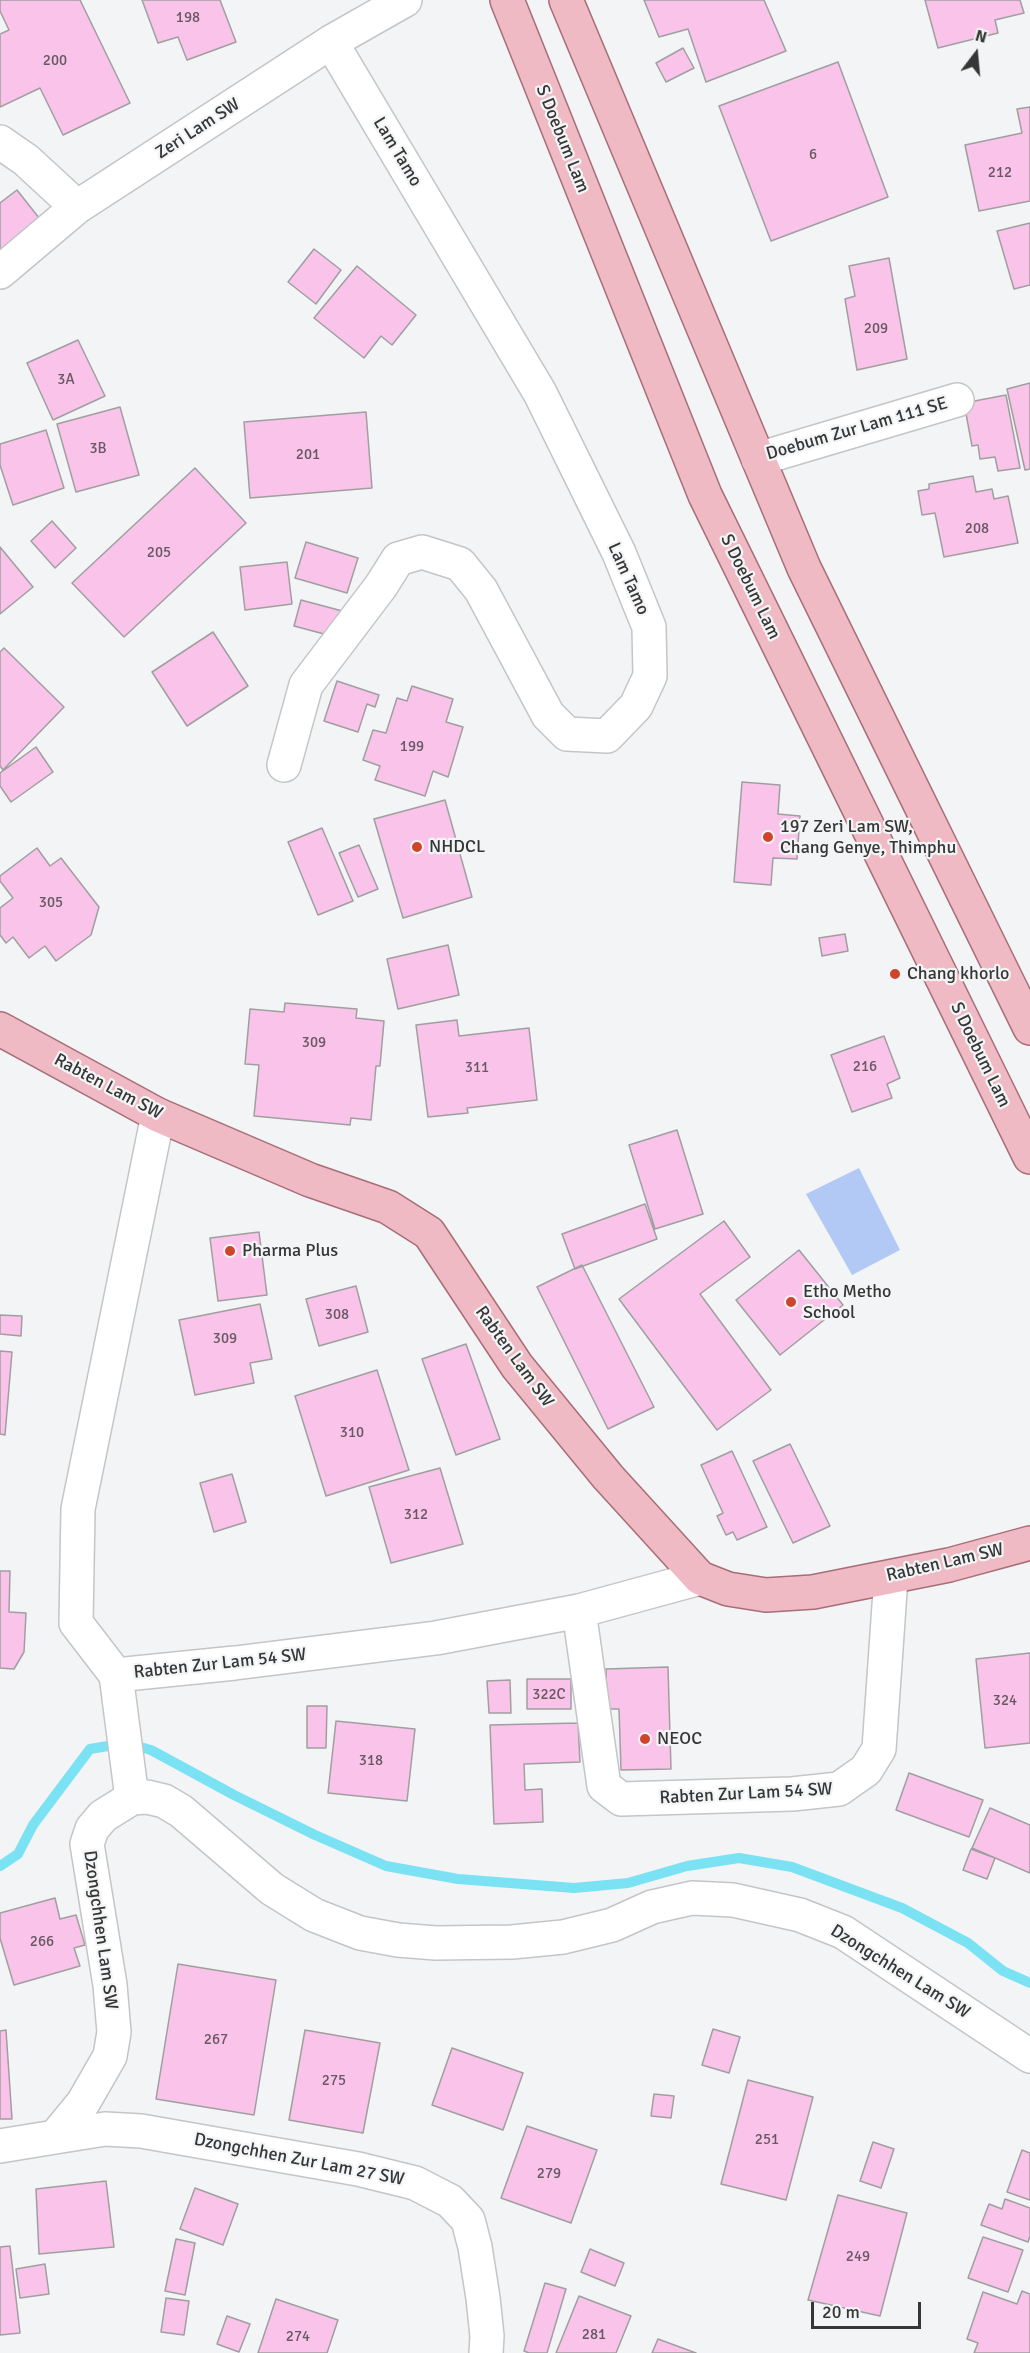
<!DOCTYPE html>
<style>
body{margin:0}
#map{position:relative;width:1030px;height:2353px;overflow:hidden;background:#f3f4f5;font-family:Signika,sans-serif}
canvas{display:block}
.north{position:absolute;left:946px;top:24px;width:60px;height:60px;-webkit-text-stroke:4px #f3f4f5;paint-order:stroke;rotate:16deg;font-size:16px;font-weight:700;line-height:24px;text-align:center;color:#363636}
.north::after{content:'';display:block;margin:auto;width:21px;height:27px;background:#363636;clip-path:polygon(50% 0,100% 100%,50% 72%,0 100%)}
.scale{position:absolute;left:811px;top:2302px;width:110px;height:27px;box-sizing:border-box;border:3px solid #363636;border-top:0;padding-left:8px;font-size:18px;line-height:21px;white-space:nowrap;color:#363636;-webkit-text-stroke:4px #f3f4f5;paint-order:stroke}
</style>
<div id="map">
<canvas width="1030" height="2353"></canvas>
<div class="north">N</div>
<div class="scale">20 m</div>
</div>
<script>
const ctx = document.querySelector('canvas').getContext('2d');
ctx.lineJoin = 'round';
function paint(path, color) {
  ctx.fillStyle = color;
  ctx.fill(path, 'evenodd');
}
function poly(rows) {
  const path = new Path2D();
  for (const r of rows) {
    path.moveTo(r[0], r[1]);
    for (let i = 2; i < r.length; i += 2) path.lineTo(r[i], r[i + 1]);
  }
  return path;
}
function trace(path, color, width, dash) {
  ctx.strokeStyle = color;
  ctx.lineWidth = width;
  ctx.lineCap = dash ? 'butt' : 'round';
  ctx.setLineDash(dash || []);
  ctx.stroke(path);
}
function label(font, color, halo, rows, align = 'center') {
  ctx.font = font + ' Signika,sans-serif';
  ctx.lineWidth = 4.5;
  ctx.setLineDash([]);
  ctx.textBaseline = 'middle';
  ctx.strokeStyle = halo;
  ctx.fillStyle = color;
  for (const [text, x, y, turn = 0] of rows) {
    ctx.save();
    ctx.translate(x, y);
    ctx.rotate((+turn || 0) * Math.PI / 180);
    ctx.textAlign = isNaN(turn) ? turn : align;
    if (halo) ctx.strokeText(text, 0, 0);
    ctx.fillText(text, 0, 0);
    ctx.restore();
  }
}
paint(poly([
 [859,1168,900,1250,852,1275,806,1194]
]), '#b2c9f6');
trace(poly([
 [0,1866,18,1854,33,1825,90,1749,126,1743,151,1750,234,1795,315,1835,386,1866,458,1879,574,1888,628,1883,687,1866,739,1858,792,1867,902,1908,968,1943,1003,1971,1030,1983]
]), '#7ae2f3', 10);
const building = poly([
 [0,0,80,0,130,103,63,135,40,88,0,107,0,34,9,30,0,11,0,0],
 [142,0,220,0,236,42,187,60,178,37,158,43,142,0],
 [644,0,764,0,786,51,706,82,688,29,659,37,644,0],
 [925,0,1020,0,1024,13,995,20,998,33,938,48,925,0],
 [683,48,694,68,666,82,656,63,683,48],
 [838,62,888,197,771,241,719,106,838,62],
 [1030,107,1030,201,979,211,965,145,1022,133,1017,109,1030,107],
 [17,190,47,228,0,255,0,203,17,190],
 [1030,223,1030,285,1014,289,997,231,1030,223],
 [314,249,341,270,316,304,288,282,314,249],
 [889,258,907,359,857,370,845,299,855,296,849,266,889,258],
 [357,266,416,315,392,345,381,336,364,358,314,318,357,266],
 [78,340,105,396,53,420,27,363,78,340],
 [1030,383,1030,469,1025,470,1007,389,1030,383],
 [1006,395,1020,468,998,471,995,457,980,459,978,445,972,446,964,403,1006,395],
 [120,407,139,475,76,492,57,424,120,407],
 [366,412,372,488,250,498,244,422,366,412],
 [46,430,64,488,13,505,0,465,0,444,46,430],
 [195,468,246,523,124,637,72,583,195,468],
 [973,476,976,492,992,489,994,499,1008,496,1018,543,944,557,935,513,922,515,918,491,929,489,929,484,973,476],
 [52,521,76,548,55,568,31,541,52,521],
 [306,542,358,558,347,593,295,578,306,542],
 [0,547,33,587,0,614,0,547],
 [287,562,292,604,245,610,240,567,287,562],
 [301,600,346,612,339,638,294,626,301,600],
 [213,632,248,686,187,726,152,672,213,632],
 [4,648,64,707,3,770,0,766,0,652,4,648],
 [337,681,379,695,375,707,367,704,358,732,324,721,337,681],
 [412,686,453,699,446,722,463,727,448,777,433,771,425,796,375,780,380,766,363,760,373,730,386,733,397,698,407,701,412,686],
 [36,747,53,772,11,802,0,786,0,773,36,747],
 [742,782,780,785,778,814,800,816,797,859,773,858,771,885,734,882,742,782],
 [445,800,472,897,403,918,374,819,445,800],
 [322,828,353,901,318,915,288,842,322,828],
 [359,845,378,889,358,897,339,853,359,845],
 [37,848,50,866,61,858,99,907,91,935,56,961,45,946,29,958,13,937,6,943,0,935,0,908,13,898,0,881,0,876,37,848],
 [845,934,848,951,822,956,819,938,845,934],
 [448,945,459,995,398,1009,387,959,448,945],
 [285,1003,357,1009,356,1018,384,1021,380,1066,376,1066,371,1120,351,1118,350,1125,254,1116,259,1065,245,1064,250,1009,284,1012,285,1003],
 [457,1020,459,1036,529,1028,537,1100,467,1108,468,1113,428,1117,416,1025,457,1020],
 [884,1036,900,1078,887,1084,892,1098,852,1112,831,1055,884,1036],
 [677,1130,703,1214,655,1229,629,1145,677,1130],
 [645,1204,657,1239,575,1269,562,1234,645,1204],
 [724,1221,750,1257,700,1294,771,1390,717,1430,619,1299,724,1221],
 [259,1232,267,1295,218,1301,210,1238,259,1232],
 [799,1250,843,1305,780,1355,736,1300,799,1250],
 [582,1265,654,1407,608,1429,537,1287,582,1265],
 [356,1286,368,1332,319,1346,306,1299,356,1286],
 [260,1304,272,1359,250,1363,254,1383,195,1395,179,1320,260,1304],
 [0,1315,22,1316,21,1336,0,1334,0,1315],
 [466,1344,500,1439,456,1455,422,1359,466,1344],
 [0,1351,12,1352,5,1435,0,1434,0,1351],
 [377,1370,409,1470,326,1496,295,1396,377,1370],
 [790,1444,830,1526,793,1543,753,1461,790,1444],
 [732,1451,767,1527,737,1540,733,1532,726,1535,717,1516,723,1513,701,1465,732,1451],
 [440,1468,463,1544,391,1563,369,1487,440,1468],
 [232,1474,246,1522,214,1532,200,1483,232,1474],
 [0,1571,10,1571,9,1612,26,1613,24,1652,14,1669,0,1668,0,1571],
 [1030,1653,1030,1743,985,1748,976,1659,1030,1653],
 [668,1667,671,1769,621,1770,619,1709,607,1709,606,1669,668,1667],
 [527,1679,571,1679,571,1709,527,1709,527,1679],
 [510,1680,511,1713,489,1713,487,1681,510,1680],
 [307,1706,327,1706,326,1748,307,1748,307,1706],
 [336,1721,415,1729,407,1801,328,1793,336,1721],
 [578,1723,580,1762,524,1764,525,1790,542,1789,543,1822,494,1824,490,1725,578,1723],
 [909,1773,983,1800,969,1837,896,1810,909,1773],
 [990,1808,1030,1825,1030,1873,972,1848,990,1808],
 [971,1849,995,1858,987,1879,963,1870,971,1849],
 [55,1898,60,1919,76,1915,85,1945,74,1948,80,1966,14,1985,0,1938,0,1913,55,1898],
 [178,1964,276,1980,254,2115,156,2099,178,1964],
 [713,2029,740,2037,729,2073,702,2065,713,2029],
 [6,2030,12,2119,0,2119,0,2031,6,2030],
 [305,2030,380,2043,363,2133,289,2120,305,2030],
 [452,2048,523,2073,503,2130,432,2105,452,2048],
 [748,2080,813,2097,786,2200,721,2184,748,2080],
 [654,2094,674,2096,671,2118,651,2116,654,2094],
 [527,2126,597,2150,571,2223,501,2198,527,2126],
 [873,2142,894,2149,881,2188,860,2181,873,2142],
 [1022,2150,1030,2153,1030,2200,1007,2192,1022,2150],
 [106,2181,114,2247,39,2254,36,2189,106,2181],
 [195,2188,238,2204,223,2245,180,2229,195,2188],
 [838,2195,907,2213,880,2316,808,2300,838,2195],
 [1005,2199,1030,2208,1030,2236,1028,2242,981,2225,989,2204,1002,2209,1005,2199],
 [983,2237,1023,2250,1008,2292,968,2278,983,2237],
 [176,2239,195,2243,185,2295,165,2291,176,2239],
 [10,2246,20,2333,0,2335,0,2247,10,2246],
 [590,2249,624,2263,615,2286,581,2272,590,2249],
 [45,2264,49,2294,20,2298,16,2269,45,2264],
 [545,2283,566,2289,547,2353,529,2353,524,2351,545,2283],
 [1022,2291,1030,2294,1030,2353,974,2353,978,2343,967,2339,983,2292,1017,2304,1022,2291],
 [579,2296,631,2316,616,2353,556,2353,579,2296],
 [166,2298,189,2301,184,2335,161,2332,166,2298],
 [276,2299,338,2320,327,2353,258,2353,276,2299],
 [227,2316,250,2324,239,2352,217,2344,227,2316],
 [658,2339,696,2353,652,2353,658,2339]
]);
paint(building, '#fac3e9');
trace(building, '#a09fa0', 1.5);
const minor = poly([
 [0,142,26,160,77,207],
 [0,272,77,207,331,42,405,0],
 [758,459,957,400],
 [284,765,306,685,381,586,398,559,422,552,460,564,481,590,548,715,567,734,607,736,636,706,650,676,649,627,619,553,540,393,331,42],
 [158,1115,78,1509,76,1623,116,1675,235,1663,436,1638,579,1611,700,1578],
 [579,1611,604,1786,621,1799,792,1794,839,1789,866,1770,879,1749,891,1577],
 [116,1675,132,1798],
 [55,2137,105,2129,141,2131,358,2169,415,2183,450,2201,468,2220,475,2247,483,2298,487,2336,486,2353],
 [0,2146,55,2137,83,2103,110,2056,114,2032,110,1985,87,1844,92,1829,103,1816,132,1798,147,1797,164,1801,181,1811,272,1889,314,1915,360,1933,398,1940,436,1943,512,1942,563,1937,612,1925,652,1907,692,1898,733,1900,800,1915,843,1932,1030,2056]
]);
const major = poly([
 [507,0,705,495,1030,1157],
 [566,0,804,568,1030,1028],
 [0,1029,158,1115,310,1180,388,1207,429,1233,517,1366,608,1477,700,1578,728,1589,766,1595,813,1592,949,1565,1030,1543]
]);
trace(minor, '#c4c5c6', 36);
trace(major, '#a76e78', 36);
trace(minor, '#fff', 33);
trace(major, '#efbac3', 33);
for (const [x, y, r, color] of [
 [768,837,6,"#cf442d"],
 [417,847,6,"#cf442d"],
 [895,974,6,"#cf442d"],
 [230,1251,6,"#cf442d"],
 [791,1302,6,"#cf442d"],
 [645,1739,6,"#cf442d"]
]) {
  const dot = new Path2D();
  dot.arc(x, y, r, 0, 2 * Math.PI);
  ctx.fillStyle = color;
  ctx.fill(dot);
  trace(dot, '#f3f4f5', 2);
}
label('15px', '#675963', null, [
 ["198",188,18],
 ["200",55,61],
 ["6",813,155],
 ["212",1000,173],
 ["209",876,329],
 ["3A",66,380],
 ["3B",98,449],
 ["201",308,455],
 ["208",977,529],
 ["205",159,553],
 ["199",412,747],
 ["305",51,903],
 ["309",314,1043],
 ["216",865,1067],
 ["311",477,1068],
 ["308",337,1315],
 ["309",225,1339],
 ["310",352,1433],
 ["312",416,1515],
 ["322C",549,1695],
 ["324",1005,1701],
 ["318",371,1761],
 ["266",42,1942],
 ["267",216,2040],
 ["275",334,2081],
 ["251",767,2140],
 ["279",549,2174],
 ["249",858,2257],
 ["281",594,2335],
 ["274",298,2337]
]);
label('18px', '#363636', '#f3f4f5', [
 ["Zeri Lam SW",198,129,-33],
 ["S Doebum Lam",562,139,68],
 ["Lam Tamo",397,152,59],
 ["Doebum Zur Lam 111 SE",857,429,-16],
 ["Lam Tamo",628,579,66],
 ["S Doebum Lam",750,587,64],
 ["S Doebum Lam",980,1055,64],
 ["Rabten Lam SW",108,1087,28],
 ["Rabten Lam SW",514,1357,54],
 ["Rabten Lam SW",945,1563,-13],
 ["Rabten Zur Lam 54 SW",220,1664,-6],
 ["Rabten Zur Lam 54 SW",746,1794,-3],
 ["Dzongchhen Lam SW",100,1930,82],
 ["Dzongchhen Lam SW",900,1972,32],
 ["Dzongchhen Zur Lam 27 SW",299,2160,11]
]);
label('18px', '#363636', '#f3f4f5', [
 ["197 Zeri Lam SW,",780,827],
 ["Chang Genye, Thimphu",780,848],
 ["NHDCL",429,847],
 ["Chang khorlo",907,974],
 ["Pharma Plus",242,1251],
 ["Etho Metho",803,1292],
 ["School",803,1313],
 ["NEOC",657,1739]
], 'left');
</script>
